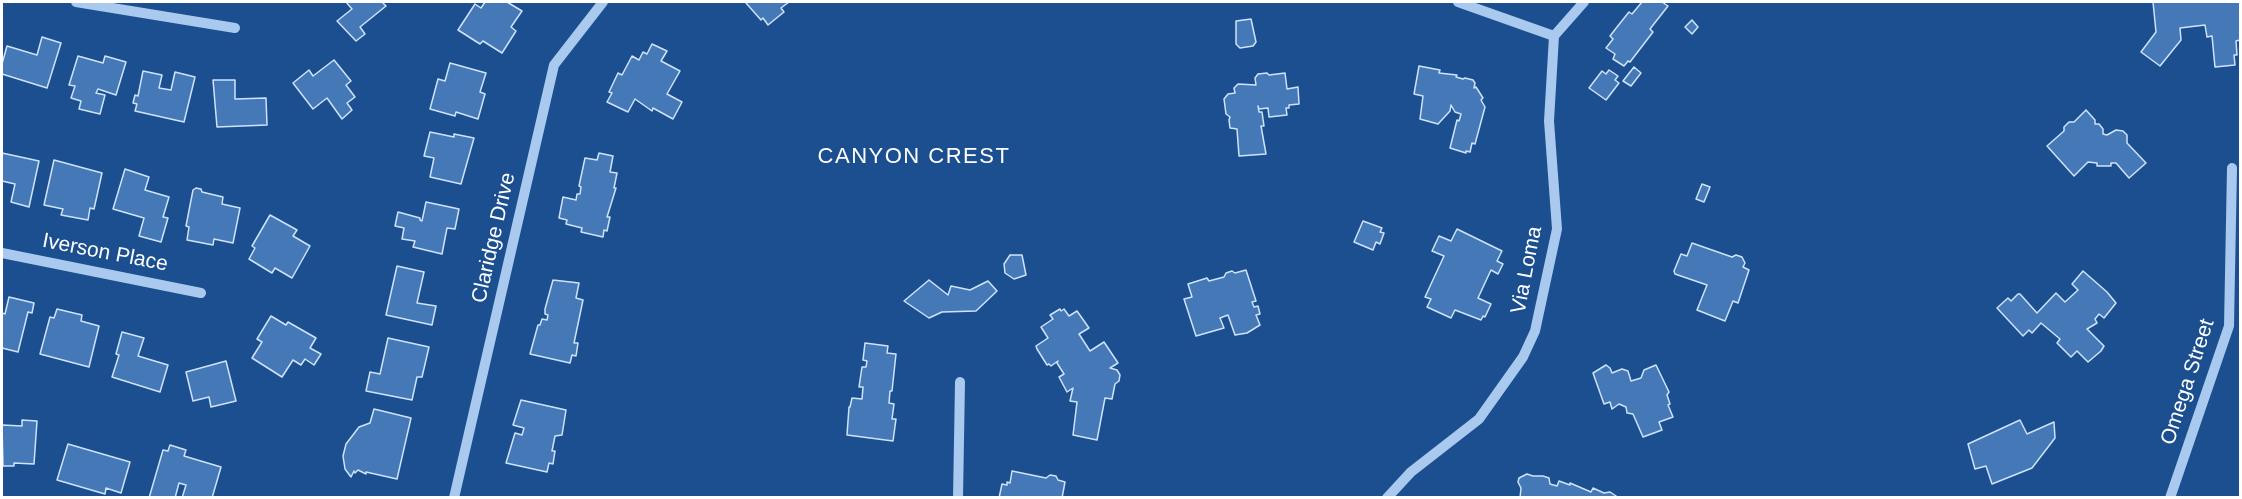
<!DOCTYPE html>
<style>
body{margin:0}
#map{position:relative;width:2242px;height:499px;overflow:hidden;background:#1b4f8f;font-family:Helvetica,sans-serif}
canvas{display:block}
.frame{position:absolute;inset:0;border:3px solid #fff;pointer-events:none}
</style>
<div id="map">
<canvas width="2242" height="499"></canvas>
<div class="frame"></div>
</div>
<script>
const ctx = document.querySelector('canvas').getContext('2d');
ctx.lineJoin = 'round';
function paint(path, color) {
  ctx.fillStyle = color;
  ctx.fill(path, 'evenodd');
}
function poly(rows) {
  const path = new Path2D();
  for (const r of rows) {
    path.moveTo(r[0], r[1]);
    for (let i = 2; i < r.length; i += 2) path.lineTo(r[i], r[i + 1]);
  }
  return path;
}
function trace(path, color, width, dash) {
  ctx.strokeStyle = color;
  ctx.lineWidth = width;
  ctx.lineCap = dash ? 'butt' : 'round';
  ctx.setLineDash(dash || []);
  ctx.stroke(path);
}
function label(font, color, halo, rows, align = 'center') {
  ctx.font = font + ' Helvetica,sans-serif';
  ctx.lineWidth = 4.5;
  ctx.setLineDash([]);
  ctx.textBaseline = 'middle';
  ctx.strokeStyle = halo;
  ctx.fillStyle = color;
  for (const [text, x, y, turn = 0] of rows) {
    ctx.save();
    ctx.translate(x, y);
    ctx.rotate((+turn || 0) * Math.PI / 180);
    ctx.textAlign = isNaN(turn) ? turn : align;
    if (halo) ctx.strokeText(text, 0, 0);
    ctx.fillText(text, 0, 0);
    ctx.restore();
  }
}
const building = poly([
 [346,2,382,2,386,6,360,27,365,34,356,41,337,21,352,9,346,2],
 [485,2,507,2,522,11,511,27,516,31,502,53,483,41,480,44,458,30,475,4,481,8,485,2],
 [748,2,789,2,781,8,784,12,768,25,763,18,761,20,746,3,748,2],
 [1642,2,1662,2,1668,6,1650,29,1653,32,1630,62,1628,61,1624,66,1613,59,1615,54,1606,48,1613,39,1610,36,1617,27,1629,12,1632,14,1642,2],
 [2153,2,2240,2,2240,40,2236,41,2237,55,2234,55,2235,65,2215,67,2212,36,2207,37,2205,25,2180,28,2181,40,2160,66,2141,52,2156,32,2153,2],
 [1251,19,1256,42,1253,46,1240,48,1236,44,1236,21,1251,19],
 [1692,20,1698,27,1692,34,1685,27,1692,20],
 [42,37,61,43,47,88,2,74,2,64,7,46,37,55,42,37],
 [652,44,667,51,661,61,680,71,667,94,682,102,673,119,653,108,652,111,635,99,628,112,607,102,612,93,609,92,618,73,622,75,632,56,639,60,643,52,647,54,652,44],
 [78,56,103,63,105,56,126,62,116,95,98,89,96,93,105,95,100,114,79,109,81,101,71,98,75,86,69,85,78,56],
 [334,60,351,81,346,85,355,97,347,103,352,110,342,119,327,98,313,109,293,83,309,70,313,76,334,60],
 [450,63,486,73,480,92,485,94,478,119,456,112,455,116,430,109,438,79,445,81,450,63],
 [1419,66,1440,70,1439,73,1457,75,1456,77,1463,79,1465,78,1473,80,1475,83,1474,88,1476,87,1483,98,1481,100,1485,107,1475,144,1472,143,1470,152,1466,151,1466,153,1450,148,1457,120,1459,121,1461,114,1455,112,1451,105,1450,111,1438,124,1420,119,1423,96,1414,94,1419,66],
 [1634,67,1641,73,1631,86,1623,81,1634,67],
 [1609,70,1618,76,1615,80,1619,83,1606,100,1589,88,1602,71,1606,74,1609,70],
 [143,71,162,75,159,88,171,90,175,72,195,77,184,122,135,111,137,104,133,103,135,95,138,96,143,71],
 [1267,73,1269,75,1285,73,1287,89,1298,87,1299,104,1289,105,1289,108,1286,108,1287,115,1269,117,1268,108,1259,109,1258,106,1259,112,1262,112,1264,126,1261,126,1266,154,1239,156,1237,129,1230,128,1229,120,1230,117,1226,114,1224,99,1228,94,1235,93,1234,88,1238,84,1256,85,1255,78,1258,74,1267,73],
 [213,80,235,80,235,99,266,98,267,125,217,127,213,80],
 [2086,110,2095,120,2095,124,2099,124,2103,129,2103,134,2107,135,2116,130,2123,131,2127,135,2127,143,2146,163,2129,178,2116,163,2111,163,2111,166,2097,166,2097,163,2088,162,2074,176,2047,146,2064,131,2064,127,2069,122,2074,122,2086,110],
 [430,132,454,137,454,134,474,138,461,184,430,177,434,158,424,156,430,132],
 [2,153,39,161,29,207,11,202,15,184,2,181,2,153],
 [599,153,613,156,610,172,617,173,614,188,616,188,607,217,610,217,607,231,604,230,603,237,581,232,582,228,566,224,567,220,559,218,563,197,576,200,577,194,580,194,581,187,579,186,585,158,597,160,599,153],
 [54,160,102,173,94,209,90,208,88,220,61,215,63,209,44,205,54,160],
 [125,169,149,177,145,190,169,197,163,217,168,218,161,242,139,236,144,218,113,209,125,169],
 [1702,184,1710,187,1704,202,1696,199,1702,184],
 [196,188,201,189,202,192,223,197,222,204,240,208,233,243,214,239,213,245,187,240,189,227,186,226,193,190,196,188],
 [426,202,459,209,455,229,447,228,442,254,413,247,415,241,402,239,404,228,395,226,398,212,420,218,420,220,422,221,426,202],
 [270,215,297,230,293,236,310,246,292,278,275,268,272,273,249,259,255,248,252,246,270,215],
 [1363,221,1382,228,1380,232,1384,233,1380,244,1376,242,1373,250,1354,242,1363,221],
 [1457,229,1502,251,1497,261,1503,264,1498,274,1491,270,1478,298,1491,304,1485,317,1483,316,1481,320,1455,310,1451,318,1427,307,1431,299,1425,297,1444,256,1432,251,1439,236,1451,241,1457,229],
 [1692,243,1732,257,1736,255,1742,257,1745,263,1743,267,1749,270,1738,303,1733,301,1725,321,1697,310,1707,285,1675,274,1674,271,1681,254,1687,256,1692,243],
 [1010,255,1022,255,1026,275,1014,279,1005,273,1004,264,1010,255],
 [397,266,424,272,417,303,436,306,432,325,386,315,397,266],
 [1246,270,1256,301,1252,302,1254,307,1258,306,1260,314,1256,315,1260,325,1247,333,1235,335,1228,315,1220,318,1224,328,1196,336,1184,299,1192,297,1188,284,1207,278,1209,281,1224,277,1226,273,1232,271,1235,273,1246,270],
 [2083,271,2107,292,2116,303,2104,318,2099,314,2095,319,2097,323,2087,329,2104,346,2101,351,2088,362,2077,351,2071,357,2057,343,2060,339,2041,323,2032,333,2029,330,2023,336,1997,308,2008,298,2011,301,2018,294,2020,294,2037,313,2056,293,2065,302,2078,290,2072,284,2083,271],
 [553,280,579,283,576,298,583,300,574,343,578,343,576,356,572,355,570,363,530,354,538,325,540,325,542,319,547,320,548,315,545,314,545,309,553,280],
 [929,280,948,295,951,286,970,290,988,281,997,291,976,311,942,312,929,318,904,301,929,280],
 [9,297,34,303,32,313,28,312,18,352,2,348,2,313,5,314,9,297],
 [57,309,82,315,81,321,99,326,89,367,40,354,50,317,54,318,57,309],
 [1060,309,1061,311,1064,309,1069,316,1077,311,1089,328,1079,334,1090,351,1104,342,1118,363,1110,368,1117,370,1120,375,1119,381,1115,384,1112,399,1105,398,1097,440,1073,435,1077,402,1070,401,1073,388,1067,392,1059,377,1064,374,1057,363,1058,361,1051,366,1049,364,1047,365,1037,349,1036,346,1048,338,1041,327,1053,319,1050,315,1060,309],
 [271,316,286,325,288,322,316,338,310,348,321,354,314,365,305,359,301,365,293,360,282,377,252,358,262,342,257,339,271,316],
 [122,332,144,338,138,356,168,365,160,392,112,377,119,355,116,354,122,332],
 [388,338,429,347,422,377,417,377,412,400,366,391,370,372,380,374,388,338],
 [865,343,888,346,887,353,896,354,892,391,890,391,889,403,894,404,892,419,896,419,893,441,847,435,849,407,850,407,852,398,862,399,863,387,859,387,862,367,866,367,867,361,863,360,865,343],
 [226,361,236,401,211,407,209,397,193,401,186,372,226,361],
 [1606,365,1610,368,1612,373,1622,369,1628,371,1631,381,1641,378,1644,370,1656,365,1669,392,1667,395,1670,404,1668,405,1673,417,1659,422,1662,430,1643,437,1633,414,1627,413,1626,407,1619,404,1612,409,1610,402,1604,404,1593,373,1606,365],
 [521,400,566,410,562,435,555,436,552,451,555,451,553,464,549,463,547,472,506,463,515,433,522,435,524,428,513,425,521,400],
 [374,409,411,418,397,479,366,472,366,474,358,470,355,473,354,471,351,477,345,469,343,456,346,444,359,427,370,423,374,409],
 [22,420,37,421,34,464,14,463,14,466,3,466,2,425,22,426,22,420],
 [2020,420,2027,434,2054,422,2055,438,2032,468,1992,484,1986,466,1975,469,1968,444,2020,420],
 [68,444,130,462,121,493,106,488,105,494,57,480,68,444],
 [170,445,186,450,184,456,221,467,212,498,182,498,186,485,179,483,175,498,149,498,163,450,168,451,170,445],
 [1012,471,1046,478,1050,475,1056,476,1058,480,1065,482,1062,498,999,498,1002,484,1007,485,1007,482,1010,483,1012,471],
 [1527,474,1533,476,1543,476,1549,478,1550,484,1557,486,1559,481,1570,485,1570,483,1591,492,1593,488,1604,493,1610,492,1619,498,1520,498,1521,488,1518,482,1519,478,1527,474]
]);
paint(building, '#4478b7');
trace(building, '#cfe3fa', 1.5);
trace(poly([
 [76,2,235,28],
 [1458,2,1554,36],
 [2,253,201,293],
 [454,498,554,65,603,2],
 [958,498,960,382],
 [1387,498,1411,472,1479,419,1523,357,1535,331,1557,229,1549,121,1554,36,1584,2],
 [2170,498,2229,326,2232,168]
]), '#a9c9ee', 10);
label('21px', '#fff', '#1b4f8f', [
 ["Claridge Drive",494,238,-77],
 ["Iverson Place",105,253,11],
 ["Via Loma",1527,270,-79],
 ["Omega Street",2188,382,-72]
]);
ctx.letterSpacing = '1.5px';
label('22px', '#fff', '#1b4f8f', [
 ["CANYON CREST",914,157]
]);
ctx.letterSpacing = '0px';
</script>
